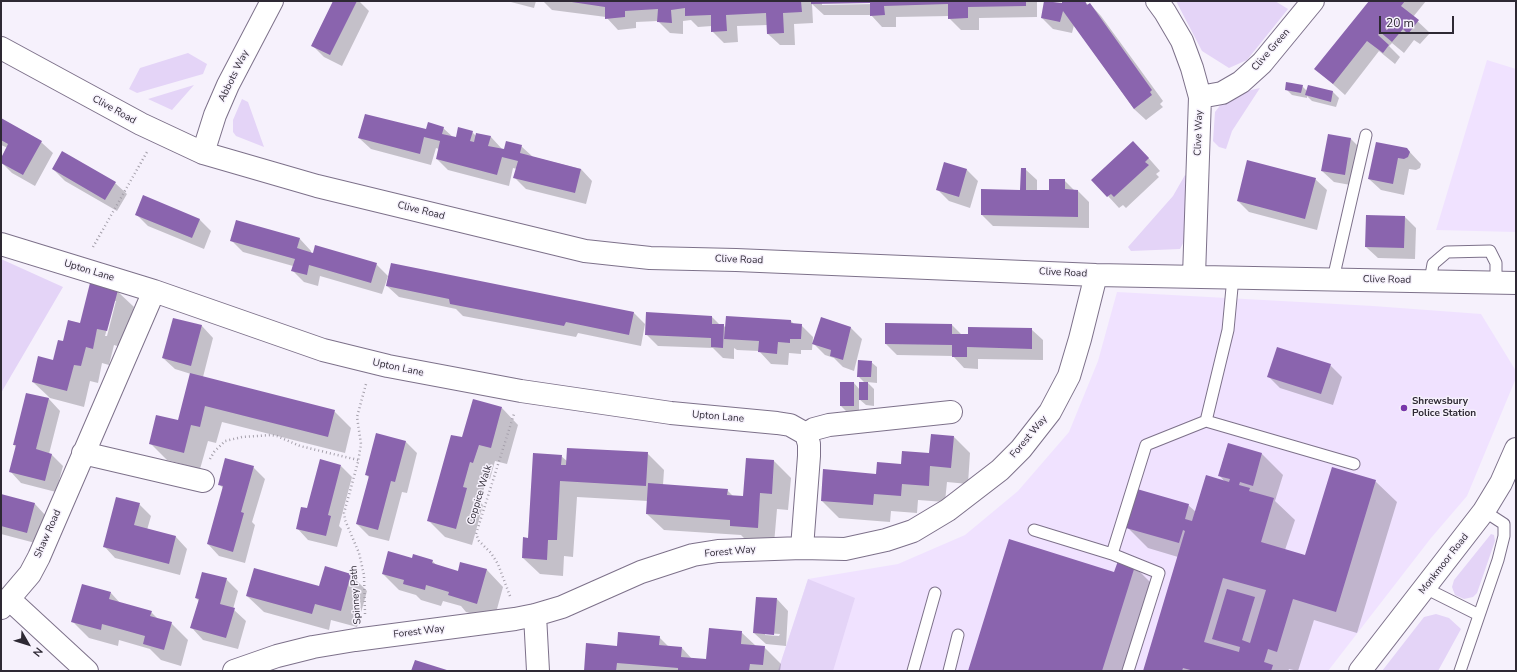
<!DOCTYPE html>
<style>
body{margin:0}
#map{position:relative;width:1517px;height:672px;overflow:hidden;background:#f6f1fc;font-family:"Nunito Sans",sans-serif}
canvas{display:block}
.frame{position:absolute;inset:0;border:2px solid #2e2934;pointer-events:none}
.north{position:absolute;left:8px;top:624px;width:40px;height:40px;-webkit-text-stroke:3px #f6f1fc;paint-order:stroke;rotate:129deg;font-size:11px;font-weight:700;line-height:16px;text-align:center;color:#2e2934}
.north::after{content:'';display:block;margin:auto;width:14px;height:18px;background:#2e2934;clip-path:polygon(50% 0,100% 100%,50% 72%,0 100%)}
.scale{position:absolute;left:1379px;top:16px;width:75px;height:18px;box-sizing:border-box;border:2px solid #2e2934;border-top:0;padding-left:5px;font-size:12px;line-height:14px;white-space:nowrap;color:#2e2934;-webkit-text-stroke:3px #f6f1fc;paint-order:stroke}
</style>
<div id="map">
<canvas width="1517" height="672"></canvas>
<div class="frame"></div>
<div class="north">N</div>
<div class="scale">20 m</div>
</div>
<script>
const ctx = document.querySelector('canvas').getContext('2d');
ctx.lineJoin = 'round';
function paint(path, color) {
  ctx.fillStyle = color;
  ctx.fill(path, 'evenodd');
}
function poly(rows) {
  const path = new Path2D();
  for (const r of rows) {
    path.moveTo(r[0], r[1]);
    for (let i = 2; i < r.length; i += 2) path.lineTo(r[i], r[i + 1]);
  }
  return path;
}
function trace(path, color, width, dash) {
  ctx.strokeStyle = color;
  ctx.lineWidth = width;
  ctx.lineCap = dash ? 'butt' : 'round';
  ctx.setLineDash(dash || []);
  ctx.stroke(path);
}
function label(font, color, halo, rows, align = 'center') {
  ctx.font = font + ' "Nunito Sans",sans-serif';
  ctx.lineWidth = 3;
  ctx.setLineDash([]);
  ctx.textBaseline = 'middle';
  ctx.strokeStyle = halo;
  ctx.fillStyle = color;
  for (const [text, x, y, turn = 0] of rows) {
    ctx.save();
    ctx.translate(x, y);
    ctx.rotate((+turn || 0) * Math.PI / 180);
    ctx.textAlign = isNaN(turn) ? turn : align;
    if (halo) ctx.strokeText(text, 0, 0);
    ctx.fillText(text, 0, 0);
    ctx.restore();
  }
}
paint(poly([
 [1487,60,1516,69,1516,232,1436,230],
 [1117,292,1373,306,1481,314,1516,371,1516,378,1467,496,1431,538,1328,671,778,671,808,579,898,564,965,535,1018,491,1069,432,1098,361]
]), '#f0e2ff');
paint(poly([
 [1176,1,1275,1,1288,9,1247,60,1229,68,1202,51],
 [188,53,207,64,203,74,137,93,129,89,140,68],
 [194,85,172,110,148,99],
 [1260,88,1232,131,1226,149,1219,147,1213,141,1215,112,1225,99,1238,93],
 [242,99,248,102,264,147,236,136,233,132,233,120],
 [1185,175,1188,178,1188,234,1180,249,1131,251,1128,247,1173,196],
 [1,259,63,287,1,393],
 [1491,534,1494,535,1495,541,1477,593,1473,597,1464,599,1455,595,1452,587,1454,580],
 [808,579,855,598,833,671,778,671],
 [1436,614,1449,618,1461,629,1438,671,1382,671,1424,617]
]), '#e4d4f7');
paint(poly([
 [334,1,359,1,369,11,342,66,324,57,312,45],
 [507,1,536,1,534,8],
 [543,1,1037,1,1037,17,979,18,979,30,961,30,949,18,949,16,896,17,896,27,882,27,871,15,824,15,812,4,813,23,794,24,795,45,780,45,768,34,768,25,737,26,738,42,724,43,712,31,712,26,698,27,691,20,683,21,683,34,670,33,658,21,636,22,636,28,618,30,606,17,552,10],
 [875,2,875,4,822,5,822,3],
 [1045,1,1063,4,1063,1,1084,1,1088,5,1090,4,1101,16,1163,101,1160,104,1163,107,1146,120,1134,109,1074,25,1072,33,1053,29,1042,18],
 [1370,1,1426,1,1413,17,1430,33,1420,44,1414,40,1404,53,1392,43,1389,46,1400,57,1395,64,1379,51,1345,95,1316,69],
 [1302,86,1307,91,1309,86,1333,92,1339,98,1336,107,1312,101,1307,96,1307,98,1292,95,1286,89],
 [1,119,41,142,53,153,35,186,12,173,1,162,8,148,1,145],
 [443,128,454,138,472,132,476,136,477,134,491,137,502,149,502,150,521,146,533,157,581,169,592,181,586,204,526,189,515,178,517,169,513,168,509,186,448,170,437,159,439,149,436,148,431,165,371,149,359,138,427,131],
 [1329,135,1351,139,1363,151,1356,186,1334,182,1322,171],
 [1406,148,1421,164,1420,168,1416,170,1409,169,1404,195,1381,190,1369,179],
 [1145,154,1160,171,1156,174,1159,177,1126,208,1123,205,1119,208,1108,196],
 [945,163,967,170,978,181,970,208,949,201,937,189],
 [53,169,115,183,127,194,117,211,65,181],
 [1025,169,1037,180,1037,191,1050,191,1064,180,1075,191,1078,191,1089,202,1089,228,993,226,982,215,1021,191],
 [1315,179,1327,190,1317,230,1249,212,1238,201],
 [144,197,200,220,211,231,204,249,148,226,136,214],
 [1405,217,1416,228,1415,259,1378,258,1366,247],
 [300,239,311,251,311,253,376,264,388,276,382,294,320,276,318,286,304,282,292,270,293,266,243,252,231,240],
 [387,286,633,312,645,324,641,346,578,333,576,337,463,316,456,309,399,297],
 [117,291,134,307,124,348,114,345,109,365,102,363,98,383,90,381,84,407,50,398,33,382,54,361,81,324],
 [114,301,116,301,107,336,105,336],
 [712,317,720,325,723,325,726,328,791,321,795,325,801,325,813,337,812,350,801,350,801,354,789,353,788,365,771,364,759,351,737,350,734,348,734,359,723,358,713,348,658,346,646,334],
 [174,319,202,326,213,338,203,377,334,411,351,428,345,453,222,422,216,443,208,441,200,469,167,460,150,443,179,422,191,374,175,369,163,358],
 [952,325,962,335,1031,329,1043,340,1043,360,978,359,978,369,964,368,953,356,897,355,886,344],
 [851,328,862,339,854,371,843,367,834,358,825,355,813,343],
 [871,362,877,367,877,383,867,382,874,389,874,406,866,405,859,399,859,411,847,412,841,406,854,383,860,390,865,383,858,376],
 [1330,365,1342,377,1333,405,1280,388,1268,376],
 [26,395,49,399,60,411,49,454,52,455,63,466,56,492,21,483,10,471,16,447,14,445],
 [502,408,518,425,507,464,495,461,490,479,487,478,480,502,483,505,472,545,445,537,428,520,462,438],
 [377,434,406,442,417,453,407,493,402,492,389,541,369,536,357,524,369,478,366,474],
 [954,437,970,453,968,484,947,482,945,502,918,500,917,513,891,511,890,522,839,518,822,501,877,475,930,454],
 [1228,444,1262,454,1283,475,1275,501,1295,520,1285,550,1306,556,1375,481,1397,502,1357,633,1314,620,1298,671,1289,669,1288,671,1144,671,1178,557,1148,548,1127,527,1188,505,1196,512,1226,483,1219,475],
 [647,453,664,470,663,485,727,490,733,496,744,497,747,459,774,461,791,478,788,510,777,509,774,544,748,542,741,535,664,530,647,514,648,501,577,497,573,557,564,556,563,576,540,574,523,558,561,456,567,461],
 [341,466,352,477,339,526,342,529,337,547,308,540,297,528,308,509],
 [253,467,265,479,252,522,255,525,245,563,219,556,208,544,224,489,219,484],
 [1,495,35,504,46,516,39,544,1,534],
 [139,504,151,516,147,530,176,537,187,549,180,575,115,558,104,546],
 [412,560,432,561,438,566,458,572,461,563,487,570,503,587,494,620,466,612,461,606,443,601,441,606,421,600,416,595,399,590,383,574],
 [1135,567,1156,588,1130,671,969,671,1115,573],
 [351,575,367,591,357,627,331,620,329,630,264,612,247,596,320,587],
 [226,579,238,591,233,609,246,621,238,649,203,640,192,628,199,601,196,598],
 [111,593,121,604,151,612,159,620,171,623,188,640,181,666,161,660,150,649,119,640,118,646,89,638,72,621],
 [777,599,788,611,786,646,766,644,754,633],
 [765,633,780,634,779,636,765,635],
 [741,632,756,646,764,647,781,664,780,671,585,671,618,647,659,637,669,647,682,648,692,659,707,660]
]), '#0003');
paint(poly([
 [333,1,357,1,330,55,311,46],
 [565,1,801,1,802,12,783,13,784,33,767,34,766,13,726,15,727,31,711,32,711,15,685,16,685,8,671,10,672,23,657,22,658,9,625,11,625,17,605,19,605,7],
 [811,1,1026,1,1026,6,968,7,968,18,948,19,948,4,884,6,885,15,870,16,870,3,811,4],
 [1044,1,1062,3,1062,1,1085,1,1087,5,1090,3,1152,90,1150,92,1152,95,1134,109,1063,11,1060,22,1041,18],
 [1369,1,1405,1,1401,6,1419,20,1408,34,1403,29,1392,42,1380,32,1378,35,1389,45,1383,53,1367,41,1333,84,1314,69],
 [1286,82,1303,85,1301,93,1285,90],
 [1308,85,1333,91,1331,102,1305,95],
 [365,114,426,129,428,122,444,127,442,134,456,137,458,127,473,131,470,141,474,142,476,133,491,136,488,146,504,149,506,141,522,145,520,153,581,169,575,193,513,178,518,161,502,157,497,175,436,159,440,141,424,137,420,154,358,138],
 [1,118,42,141,23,175,1,163,1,158,8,144,1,140],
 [1328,134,1351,138,1345,175,1321,171],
 [1133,141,1149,158,1145,162,1149,165,1114,197,1111,194,1107,197,1091,180],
 [1376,142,1407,148,1410,152,1408,157,1404,159,1398,158,1393,184,1368,179],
 [62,151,116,182,105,200,52,169],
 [1247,160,1316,178,1305,219,1237,201],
 [944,162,967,169,959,197,936,190],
 [1021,168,1026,168,1026,190,1049,190,1049,179,1065,179,1065,189,1078,190,1078,217,981,215,981,189,1020,190],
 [143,195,200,219,192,238,135,215],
 [1366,215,1405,216,1404,248,1365,247],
 [236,220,300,238,297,248,313,253,315,245,377,263,371,283,309,265,307,275,291,271,295,259,230,241],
 [391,263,634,312,629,335,566,322,564,326,450,304,449,299,386,286],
 [90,283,118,290,107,331,97,329,93,349,86,347,81,366,74,365,67,391,32,382,38,356,53,360,58,340,63,341,68,320,80,323],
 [646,312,712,316,712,324,724,324,723,348,711,347,711,338,645,335],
 [726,316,791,320,791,323,802,324,801,339,790,339,790,343,778,342,777,354,758,352,759,341,724,339],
 [821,317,851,327,843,360,830,356,831,350,812,344],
 [173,318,202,325,191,366,162,358],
 [885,323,952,324,952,334,968,334,968,327,1032,328,1032,349,967,347,967,357,952,357,952,345,885,344],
 [1277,347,1331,364,1321,394,1267,377],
 [858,360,872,361,871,377,857,377],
 [190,373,335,410,328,437,205,406,200,427,191,425,184,453,149,444,156,415,178,420],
 [840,382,854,382,854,406,840,406],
 [859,382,868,382,868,400,859,400],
 [26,393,49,398,36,449,52,454,45,481,9,472,16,445,13,445],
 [473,399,502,407,491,448,479,445,473,463,470,462,463,487,467,488,456,529,427,521,451,435,462,437],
 [376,433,406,441,395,482,391,481,378,530,356,524,369,476,365,475],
 [931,434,954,436,951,468,930,466,929,486,902,484,901,496,874,494,873,505,821,501,823,469,876,474,877,462,901,464,902,451,929,453],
 [1228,443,1262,453,1253,486,1240,482,1239,485,1250,488,1249,491,1274,498,1261,542,1305,555,1332,467,1376,480,1336,612,1293,599,1277,652,1268,649,1264,662,1273,665,1271,671,1194,671,1183,668,1182,671,1143,671,1185,531,1183,530,1179,543,1126,528,1137,489,1189,504,1185,519,1192,521,1206,475,1229,482,1230,479,1218,476],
 [1223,578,1266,590,1250,643,1242,640,1255,597,1227,589,1212,639,1240,647,1239,652,1204,642],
 [567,448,648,452,646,486,560,481,557,540,548,540,547,560,522,558,523,537,528,538,533,453,562,455,561,465,566,465],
 [225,458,254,466,241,512,244,513,233,552,207,544,223,486,218,485],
 [746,458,774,460,772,494,760,493,758,528,730,526,730,520,646,514,648,483,728,489,727,495,743,496],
 [320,459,341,465,328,515,331,516,326,536,296,529,301,507,307,508],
 [1,494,35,503,27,533,1,526],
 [116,497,140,503,134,525,176,536,169,564,103,547],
 [1009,539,1114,572,1118,561,1135,566,1102,671,968,671],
 [388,551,412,558,413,554,433,560,432,563,458,571,460,562,487,569,477,604,448,595,449,592,426,585,425,590,403,584,404,580,382,574],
 [325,566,351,574,341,611,315,604,312,614,246,596,254,568,319,586],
 [202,572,227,578,220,604,235,608,226,638,190,628,199,599,195,598],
 [82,584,111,592,109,599,152,611,150,616,172,622,164,650,143,644,145,636,102,624,101,630,71,622],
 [756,597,777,598,774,635,753,633],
 [709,628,742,631,741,644,765,646,763,665,750,664,749,671,678,671,678,668,617,663,616,671,584,671,586,643,617,646,618,632,660,636,659,645,682,647,681,657,706,659],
 [415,660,450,671,411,671]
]), '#8a64ae');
const service = poly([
 [1233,277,1228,330,1206,421,1354,464],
 [1333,279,1366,135],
 [1430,281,1433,264,1447,252,1490,251,1496,263,1496,282],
 [1034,530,1112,554,1159,573,1128,671],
 [1112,554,1146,445,1206,421],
 [1425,588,1479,615],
 [913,671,935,593],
 [949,671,958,635],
 [1460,671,1498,560,1504,536,1504,524,1484,511]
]);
const minor = poly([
 [1157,1,1165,12,1182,41,1192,68,1200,97,1194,276],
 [1,48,141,124,203,153,317,186,585,251,650,258,736,260,1096,275,1516,283],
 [1200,97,1222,93,1241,82,1262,63,1313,1],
 [203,153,215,115,228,85,272,1],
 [1,244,154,291,323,350,388,366,521,391,671,413,777,423,790,425,806,434,814,429,829,425,951,412],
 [83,453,203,481],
 [802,548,809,456,809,444,806,434],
 [9,599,87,671],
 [1,608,30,574,39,557,154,291],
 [535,615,538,671],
 [234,671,277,656,313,647,355,640,515,619,535,615,562,607,641,572,693,555,718,551,802,548,845,549,886,540,913,531,948,510,1000,470,1021,449,1050,412,1069,376,1080,339,1096,275]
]);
const tertiary = poly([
 [1360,671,1484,511,1501,483,1516,449]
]);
trace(service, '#7d718a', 13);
trace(minor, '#7d718a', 24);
trace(tertiary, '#7d718a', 24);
trace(poly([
 [93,247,147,152],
 [210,459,214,452,225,441,242,437,271,435,277,436,300,446,358,460],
 [510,596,498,564,491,553,479,541,476,534,514,414],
 [365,614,364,575,359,553,345,520,344,513,358,462,361,444,357,417,366,384]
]), '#a5a0ab', 2.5, [1, 3]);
trace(service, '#fff', 11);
trace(minor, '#fff', 22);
trace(tertiary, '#fff', 22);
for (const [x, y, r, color] of [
 [1404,408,4,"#7836aa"]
]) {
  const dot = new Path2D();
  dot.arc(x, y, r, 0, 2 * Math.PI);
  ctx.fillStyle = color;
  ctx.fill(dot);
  trace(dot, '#f6f1fc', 1.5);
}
label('10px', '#2e2934', '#f6f1fc', [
 ["Clive Green",1271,50,-49],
 ["Abbots Way",234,76,-64],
 ["Clive Road",114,110,29],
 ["Clive Way",1199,133,-88],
 ["Clive Road",421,211,14],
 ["Clive Road",739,260,2],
 ["Upton Lane",89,271,17],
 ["Clive Road",1063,273,3],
 ["Clive Road",1387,280,1],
 ["Upton Lane",398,368,12],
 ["Upton Lane",718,417,5],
 ["Forest Way",1029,437,-50],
 ["Coppice Walk",480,495,-73],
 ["Shaw Road",48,534,-66],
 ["Forest Way",730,552,-5],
 ["Monkmoor Road",1444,564,-52],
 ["Spinney Path",356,595,-94],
 ["Forest Way",419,632,-7]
]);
label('bold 10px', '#2e2934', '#f6f1fc', [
 ["Shrewsbury",1412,402],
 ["Police Station",1412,414]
], 'left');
</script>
